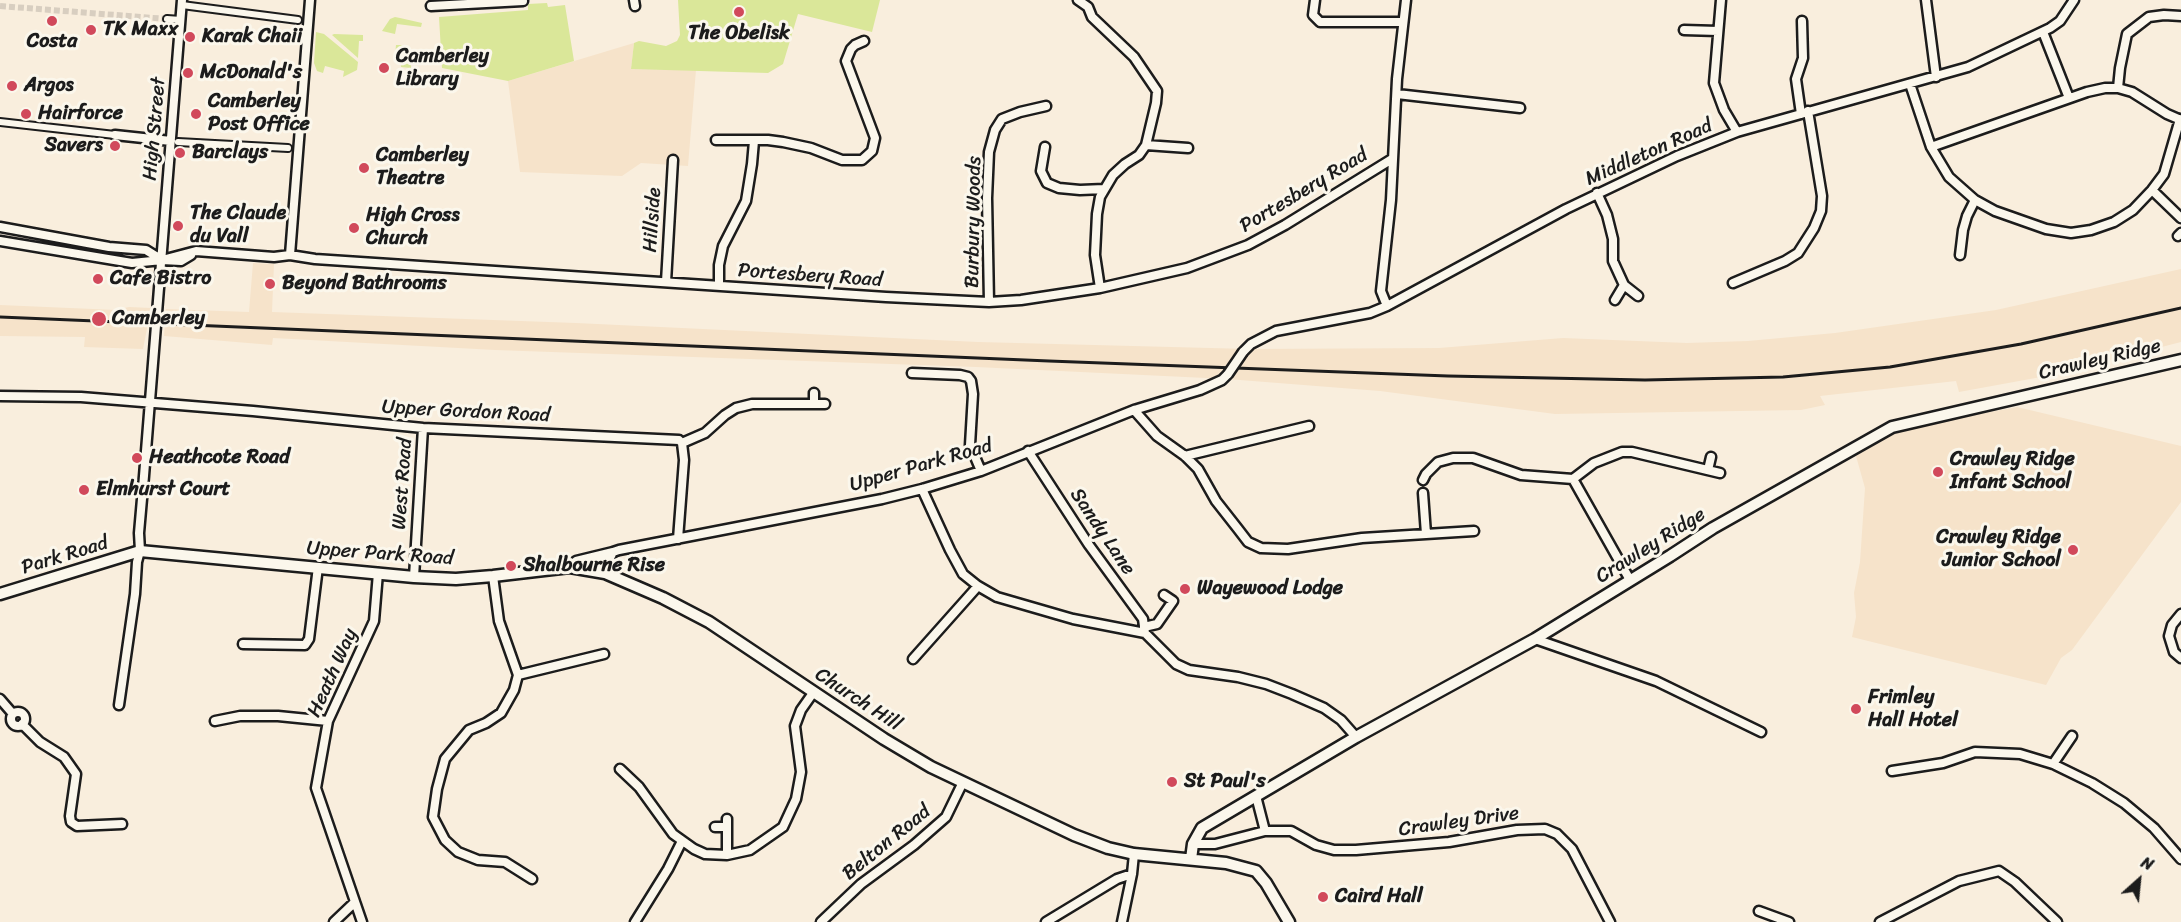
<!DOCTYPE html>
<style>
body{margin:0}
#map{position:relative;width:2181px;height:922px;overflow:hidden;background:#f9eedd;font-family:Sriracha,sans-serif}
canvas{display:block}
.north{position:absolute;left:2109px;top:850px;width:60px;height:60px;-webkit-text-stroke:4px #fbf7ec;paint-order:stroke;rotate:27deg;font-size:16px;font-weight:700;line-height:24px;text-align:center;color:#1c1c1c}
.north::after{content:'';display:block;margin:auto;width:21px;height:27px;background:#1c1c1c;clip-path:polygon(50% 0,100% 100%,50% 72%,0 100%)}
</style>
<div id="map">
<canvas width="2181" height="922"></canvas>
<div class="north">N</div>
</div>
<script>
const ctx = document.querySelector('canvas').getContext('2d');
ctx.lineJoin = 'round';
function paint(path, color) {
  ctx.fillStyle = color;
  ctx.fill(path, 'evenodd');
}
function poly(rows) {
  const path = new Path2D();
  for (const r of rows) {
    if (r.length === 3) {
      path.moveTo(r[0] + r[2], r[1]);
      path.arc(r[0], r[1], r[2], 0, 2 * Math.PI);
      continue;
    }
    path.moveTo(r[0], r[1]);
    for (let i = 2; i < r.length; i += 2) path.lineTo(r[i], r[i + 1]);
  }
  return path;
}
function trace(path, color, width, dash) {
  ctx.strokeStyle = color;
  ctx.lineWidth = width;
  ctx.lineCap = dash ? 'butt' : 'round';
  ctx.setLineDash(dash || []);
  ctx.stroke(path);
}
function label(font, color, halo, rows, align = 'center') {
  ctx.font = font + ' Sriracha,sans-serif';
  ctx.lineWidth = 6;
  ctx.setLineDash([]);
  ctx.textBaseline = 'middle';
  ctx.strokeStyle = halo;
  ctx.fillStyle = color;
  for (const [text, x, y, turn = 0] of rows) {
    ctx.save();
    ctx.translate(x, y);
    ctx.rotate((+turn || 0) * Math.PI / 180);
    ctx.textAlign = isNaN(turn) ? turn : align;
    if (halo) ctx.strokeText(text, 0, 0);
    ctx.fillText(text, 0, 0);
    ctx.restore();
  }
}
paint(poly([
 [634,43,631,69,696,70,688,166,641,163,622,176,520,172,508,81],
 [253,263,274,264,272,312,576,323,978,342,1249,349,1439,348,1563,338,1687,343,1748,341,1835,333,1996,310,2181,269,2181,342,2052,375,1959,392,1956,381,1820,396,1825,405,1801,410,1555,414,1380,391,1227,379,976,367,495,350,273,338,272,345,164,336,166,309,249,312],
 [0,305,116,310,129,307,151,308,143,349,84,347,85,337,0,336],
 [2017,407,2181,446,2181,502,2072,650,2061,658,2046,685,1852,637,1856,617,1854,593,1860,562,1865,488,1856,456,1896,432,1915,426]
]), '#f6e3ca');
paint(poly([
 [678,0,880,0,872,32,798,14,783,64,768,73,631,69,634,43,639,41,666,46,677,41,680,35],
 [547,3,548,7,565,5,574,61,508,81,442,68,439,17,528,10,528,4],
 [395,17,400,18,422,23,421,27,397,24,395,34,382,31,390,19],
 [316,32,324,34,358,62,357,70,343,77,344,71,325,66,323,73,317,71,314,63],
 [334,34,363,35,363,41,359,41,358,58,332,35],
 [396,45,402,45,410,51,411,68,401,67,400,59,395,56]
]), '#dae799');
trace(poly([
 [0,6,167,19]
]), '#d8cec0', 6, [6, 3]);
const pedestrian = poly([
 [182,5,298,20],
 [167,19,181,20],
 [0,122,115,135],
 [178,142,288,148]
]);
const minor = poly([
 [634,0,635,6],
 [1078,0,1088,7,1092,17,1134,57,1157,91,1156,103,1146,145,1139,155,1125,164,1113,175,1100,197,1097,214,1095,255,1100,288],
 [1315,0,1313,15,1320,22,1403,22],
 [1721,0,1714,83,1724,110,1737,132],
 [1926,0,1936,77],
 [431,6,523,1],
 [1684,30,1718,31],
 [2043,32,2069,98],
 [1910,84,1931,147,1949,177,1975,200,1995,211,2046,229,2071,233,2091,230,2114,222,2133,210,2152,190,2164,174,2180,119],
 [2118,88,2120,68,2127,34,2149,17,2164,15,2181,16],
 [1397,94,1520,108],
 [1801,114,1796,79,1803,58,1802,21],
 [115,135,171,141],
 [716,140,768,140,783,142,811,148,842,160,862,160,872,151,875,138,846,61,851,49,855,45,864,41],
 [1146,145,1188,148],
 [1045,147,1041,171,1047,183,1059,188,1080,190,1104,189],
 [1931,147,2087,92,2105,88,2118,88,2132,92,2167,114,2181,120],
 [2152,190,2181,218],
 [1597,193,1607,215,1613,239,1613,261,1624,285,1638,296],
 [0,227,109,247,146,250,162,260,181,261,191,255],
 [2178,236,2181,233],
 [0,241,132,263,162,260,196,251,274,257,290,255,315,259,886,297,989,302,1021,300,1100,288,1187,268,1248,245,1285,225,1392,159],
 [290,255,310,0],
 [1960,255,1963,230,1967,216,1975,200],
 [666,282,673,160],
 [1733,283,1785,261,1798,253,1814,228,1821,211,1822,196,1808,111],
 [719,286,719,265,723,246,746,201,752,164,754,141],
 [1615,300,1624,285],
 [989,302,987,198,989,152,995,130,1002,119,1020,112,1046,106],
 [1387,306,1381,291,1391,200,1397,79,1406,0],
 [1243,352,1251,344,1276,331,1370,313,1387,306,1566,209,1677,156,1737,132,1968,67,2050,28,2060,21,2074,0],
 [912,373,960,375,968,377,971,381,973,394,970,445,981,471],
 [814,393,814,404,825,404],
 [0,396,81,397,253,411,423,428,679,440,682,443,684,460,678,539],
 [1134,410,1157,436,1185,456,1198,469,1216,501,1238,529,1248,542,1261,548,1288,549,1362,538,1474,531],
 [682,443,705,433,725,415,736,408,752,404,814,404],
 [1028,451,1089,545,1143,619,1145,633],
 [1185,456,1309,426],
 [1708,470,1711,457],
 [1573,479,1630,580],
 [1423,480,1426,474,1438,462,1453,458,1473,458,1521,475,1573,479,1594,463,1622,452,1632,452,1720,473],
 [922,489,950,550,963,574,978,586,997,597,1073,619,1145,633,1176,664,1189,670,1238,677,1266,684,1292,694,1324,708,1341,720,1356,737],
 [1423,493,1426,534],
 [570,567,576,561,613,552],
 [605,573,606,566,613,552,619,550,882,499,922,489,981,471,1134,410,1200,390,1222,380,1228,374],
 [493,576,499,621,518,675,514,690,501,713,486,723,469,730,445,759,437,789,433,817,445,840,458,852,478,860,505,862,532,879],
 [414,577,423,428],
 [2181,614,2172,625,2169,636,2174,652,2181,658],
 [1144,627,1157,624,1173,601,1164,595],
 [1535,639,1656,681,1761,732],
 [243,644,305,645,309,639,318,567],
 [913,659,978,586],
 [518,675,604,654],
 [0,699,13,714],
 [119,705,135,594,137,562,140,551,139,533,144,476,182,0],
 [18,719,7],
 [215,721,240,716,278,716,328,721],
 [22,724,40,742,64,757,76,774,70,816,71,822,77,826,122,824],
 [2053,764,2072,736],
 [620,769,639,787,673,834,694,849,705,854,727,855,750,850,783,827,796,799,801,772,795,726,801,710,813,693],
 [1892,771,1943,763,1975,752,2020,754,2053,764,2092,783,2124,803,2154,828,2181,859],
 [1256,796,1265,831],
 [727,819,727,855],
 [715,827,727,827],
 [1193,844,1215,844,1265,831,1291,831,1316,845,1334,850,1356,850,1449,842,1517,830,1545,829,1557,834,1572,849,1610,922],
 [1759,911,1789,922],
 [334,922,355,902],
 [362,922,316,788,328,721,374,621,378,573],
 [635,922,668,869,682,841],
 [821,922,861,884,914,845,946,817,963,782],
 [1046,922,1117,879,1132,874],
 [1122,922,1132,874,1134,854],
 [1880,922,1959,881,1999,871,2015,882,2057,922]
]);
const tertiary = poly([
 [0,594,140,551,414,577,456,579,493,576,570,567,605,573,663,598,709,622,884,739,931,767,1074,835,1108,848,1134,854,1226,863,1256,871,1266,883,1289,922],
 [1191,859,1193,844,1202,828,1356,737,1535,639,1670,556,1713,528,1892,427,2181,360]
]);
trace(pedestrian, '#1c1c1c', 10);
trace(minor, '#1c1c1c', 13);
trace(tertiary, '#1c1c1c', 15);
trace(pedestrian, '#fbf7ec', 6);
trace(minor, '#fbf7ec', 8);
trace(tertiary, '#fbf7ec', 10);
trace(poly([
 [0,317,1049,361,1448,376,1645,380,1783,377,1890,367,2021,344,2181,308]
]), '#1c1c1c', 3);
const minorBridge = poly([
 [1228,374,1243,352]
]);
trace(minorBridge, '#1c1c1c', 13, []);
trace(minorBridge, '#fbf7ec', 8);
for (const [x, y, r, color] of [
 [739,12,6,"#d1495b"],
 [52,21,6,"#d1495b"],
 [91,30,6,"#d1495b"],
 [190,37,6,"#d1495b"],
 [384,68,6,"#d1495b"],
 [188,73,6,"#d1495b"],
 [12,86,6,"#d1495b"],
 [26,114,6,"#d1495b"],
 [196,114,6,"#d1495b"],
 [115,146,6,"#d1495b"],
 [180,153,6,"#d1495b"],
 [364,168,6,"#d1495b"],
 [178,226,6,"#d1495b"],
 [354,228,6,"#d1495b"],
 [98,279,6,"#d1495b"],
 [270,284,6,"#d1495b"],
 [99,319,8,"#d1495b"],
 [137,458,6,"#d1495b"],
 [1938,472,6,"#d1495b"],
 [84,490,6,"#d1495b"],
 [2073,550,6,"#d1495b"],
 [511,566,6,"#d1495b"],
 [1185,589,6,"#d1495b"],
 [1856,709,6,"#d1495b"],
 [1172,782,6,"#d1495b"],
 [1323,897,6,"#d1495b"]
]) {
  const dot = new Path2D();
  dot.arc(x, y, r, 0, 2 * Math.PI);
  ctx.fillStyle = color;
  ctx.fill(dot);
  trace(dot, '#fbf7ec', 2);
}
label('bold 20px', '#1c1c1c', '#fbf7ec', [
 ["TK Maxx",103,30],
 ["The Obelisk",739,34,"center"],
 ["Karak Chaii",202,37],
 ["Costa",52,42,"center"],
 ["Camberley",396,57],
 ["Library",396,80],
 ["McDonald's",200,73],
 ["Argos",24,86],
 ["Camberley",208,102],
 ["Post Office",208,125],
 ["Hairforce",38,114],
 ["Savers",103,146,"right"],
 ["Barclays",192,153],
 ["Camberley",376,156],
 ["Theatre",376,179],
 ["The Claude",190,214],
 ["du Vall",190,237],
 ["High Cross",366,216],
 ["Church",366,239],
 ["Cafe Bistro",110,279],
 ["Beyond Bathrooms",282,284],
 ["Camberley",112,319],
 ["Heathcote Road",149,458],
 ["Crawley Ridge",1950,460],
 ["Infant School",1950,483],
 ["Elmhurst Court",96,490],
 ["Crawley Ridge",2061,538,"right"],
 ["Junior School",2061,561,"right"],
 ["Shalbourne Rise",523,566],
 ["Wayewood Lodge",1197,589],
 ["Frimley",1868,698],
 ["Hall Hotel",1868,721],
 ["St Paul's",1184,782],
 ["Caird Hall",1335,897]
], 'left');
label('20px', '#1c1c1c', '#fbf7ec', [
 ["High Street",155,129,-85],
 ["Middleton Road",1649,153,-24],
 ["Portesbery Road",1304,191,-31],
 ["Hillside",653,220,-86],
 ["Burbury Woods",974,222,-89],
 ["Portesbery Road",810,276,4],
 ["Crawley Ridge",2100,360,-13],
 ["Upper Gordon Road",466,412,3],
 ["Upper Park Road",921,466,-16],
 ["West Road",403,484,-86],
 ["Sandy Lane",1102,532,56],
 ["Crawley Ridge",1651,546,-32],
 ["Upper Park Road",380,554,4],
 ["Park Road",65,556,-17],
 ["Heath Way",333,673,-66],
 ["Church Hill",858,700,33],
 ["Crawley Drive",1459,822,-8],
 ["Belton Road",887,843,-39]
]);
</script>
